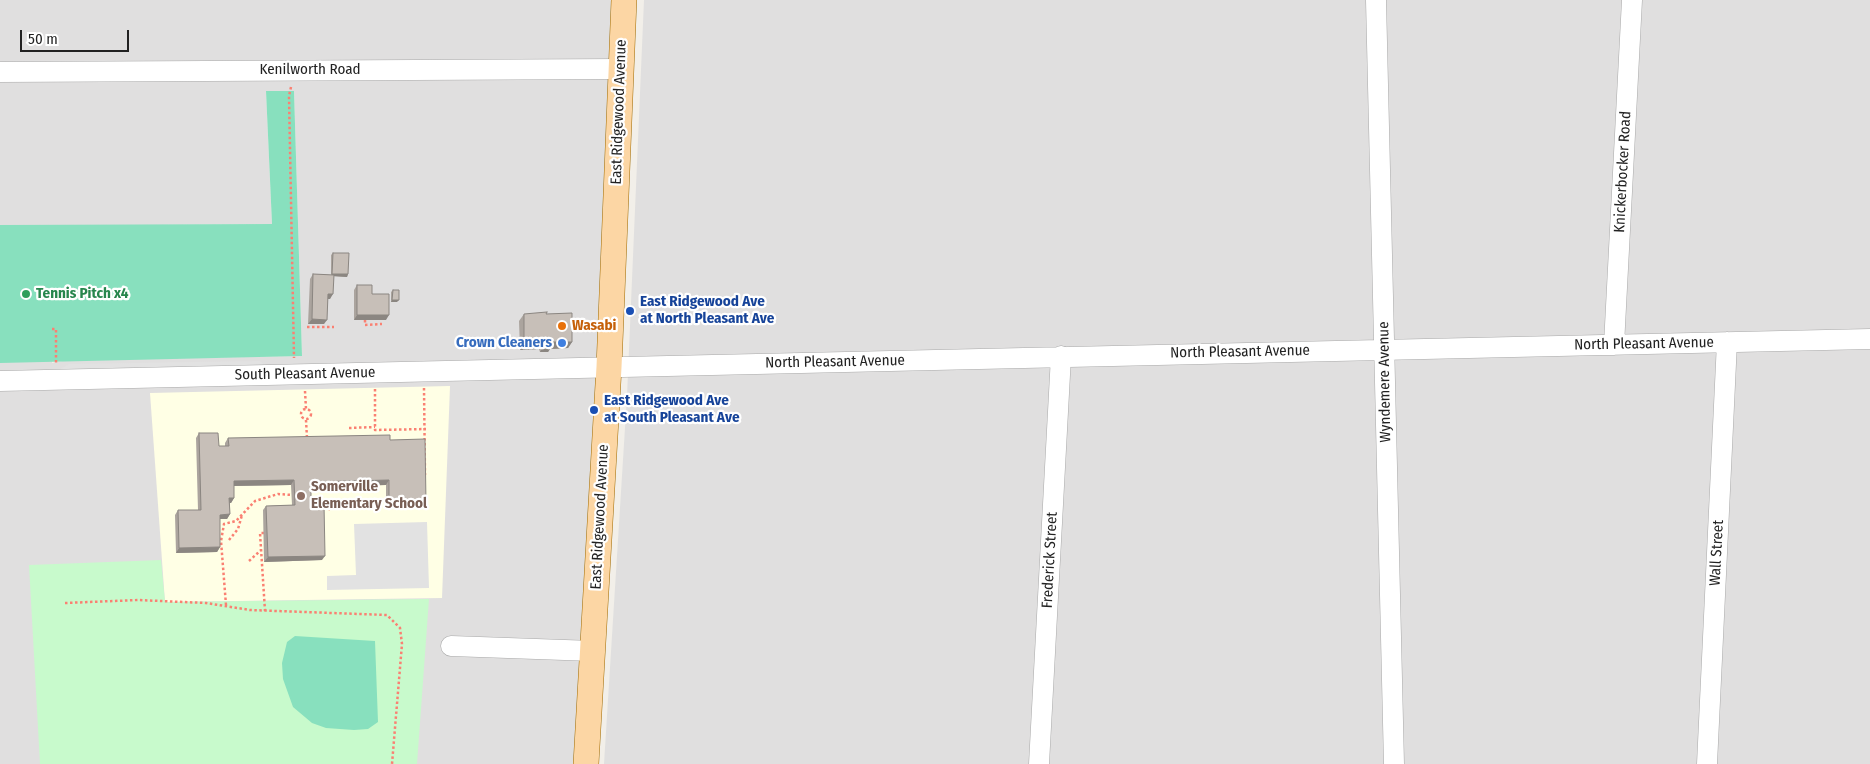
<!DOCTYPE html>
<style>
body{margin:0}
#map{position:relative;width:1870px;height:764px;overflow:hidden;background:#f2efe9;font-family:"Fira Sans Condensed",sans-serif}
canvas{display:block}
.scale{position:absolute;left:20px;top:30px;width:109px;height:22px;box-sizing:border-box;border:2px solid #222;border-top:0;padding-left:6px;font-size:15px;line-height:18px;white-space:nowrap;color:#222;-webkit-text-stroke:4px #fff;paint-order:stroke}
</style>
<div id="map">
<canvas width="1870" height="764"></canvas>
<div class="scale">50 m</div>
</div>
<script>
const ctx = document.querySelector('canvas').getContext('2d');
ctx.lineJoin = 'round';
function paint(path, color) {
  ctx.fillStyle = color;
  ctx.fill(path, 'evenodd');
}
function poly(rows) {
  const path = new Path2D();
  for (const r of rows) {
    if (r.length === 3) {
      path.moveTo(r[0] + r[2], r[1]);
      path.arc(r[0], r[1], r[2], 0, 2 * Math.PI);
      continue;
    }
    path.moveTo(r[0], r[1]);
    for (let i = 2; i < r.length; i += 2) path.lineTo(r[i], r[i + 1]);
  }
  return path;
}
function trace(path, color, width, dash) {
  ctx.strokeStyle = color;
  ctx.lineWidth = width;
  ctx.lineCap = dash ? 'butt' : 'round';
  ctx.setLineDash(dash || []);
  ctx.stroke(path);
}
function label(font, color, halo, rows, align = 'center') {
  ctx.font = font + ' "Fira Sans Condensed",sans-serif';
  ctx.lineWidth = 4.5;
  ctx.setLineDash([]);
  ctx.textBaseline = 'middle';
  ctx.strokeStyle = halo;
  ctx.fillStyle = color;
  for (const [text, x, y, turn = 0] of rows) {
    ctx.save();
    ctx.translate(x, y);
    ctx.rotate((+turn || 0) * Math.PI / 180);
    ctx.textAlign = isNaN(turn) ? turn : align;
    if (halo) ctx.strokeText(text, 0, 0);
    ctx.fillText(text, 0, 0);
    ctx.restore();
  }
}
paint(poly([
 [0,0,624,0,586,764,0,764],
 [266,91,294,91,302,356,68,360,52,363,52,226,272,224],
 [644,0,1870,0,1870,764,604,764,627,396]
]), '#e0dfdf');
paint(poly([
 [450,386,442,598,165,602,150,393]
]), '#ffffe5');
paint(poly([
 [161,560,165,602,429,599,417,764,40,764,29,565]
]), '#c8facc');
paint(poly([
 [266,91,294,91,302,356,0,363,0,225,272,224],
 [295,636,375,641,378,722,368,729,354,730,326,728,312,723,293,707,283,679,282,663,287,642]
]), '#88e0be');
paint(poly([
 [260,361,265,365,59,370,69,364],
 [427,522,429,588,327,590,327,576,356,575,354,524]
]), '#e2e2e2');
const minor = poly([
 [1376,0,1394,764],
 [0,72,621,69],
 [1614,345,1632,0],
 [0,381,1870,339],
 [451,646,593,651],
 [1039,764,1061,356],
 [1707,764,1727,342]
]);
const major = poly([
 [586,764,609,367,624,0]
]);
trace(minor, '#a9a9a9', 21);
trace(major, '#a06b00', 26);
trace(poly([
 [291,87,289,96,294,358],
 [365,320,365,325,382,324],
 [307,327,334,327],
 [52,329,56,329,56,363],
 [424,388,425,475],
 [375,389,375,430,426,429],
 [305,391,306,409],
 [306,414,5],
 [306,420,307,438],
 [349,428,375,427],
 [309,497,326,504,330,510],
 [264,533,260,533,265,611],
 [229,540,238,529,242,515],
 [249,561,261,550],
 [65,603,138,600,206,603,250,610,387,615,400,628,402,644,392,764],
 [226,605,221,541,224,524,236,521,255,501,278,494,292,495]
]), '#fa8072', 2.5, [2.5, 2.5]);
trace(minor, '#fff', 20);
trace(major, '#fcd6a4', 25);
paint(poly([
 [333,253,348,274,347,277,334,276,330,299,328,299,324,324,308,324,310,279,313,274,331,275,331,255],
 [357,285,372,294,386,320,354,320,354,290],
 [393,290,397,302,391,302,391,292],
 [524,314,546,314,572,342,568,348,550,349,548,352,540,352,539,349,520,350,519,321],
 [199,433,219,446,225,446,225,443,228,438,390,440,426,503,423,507,386,508,386,485,311,487,311,504,322,560,264,562,263,510,266,506,292,505,291,485,234,486,234,498,231,503,230,503,230,514,227,519,220,519,220,547,217,552,176,553,175,515,178,510,198,510,196,438]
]), '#aba49e');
paint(poly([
 [332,274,348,274,347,277,331,276],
 [328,294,333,294,330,299,325,299],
 [392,300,399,300,397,302,391,302],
 [357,315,389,315,386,320,354,320],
 [312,319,327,320,324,324,308,324],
 [544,342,539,349,520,350,524,343],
 [553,342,572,342,568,348,550,349,548,352,540,352,544,345],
 [294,480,291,485,230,486,234,481],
 [389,480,386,485,308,487,311,482],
 [229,498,234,498,231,503,226,503],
 [389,503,426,503,423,507,386,508],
 [230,514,227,519,216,519,220,515],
 [220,547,217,552,176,553,179,548],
 [325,556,322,560,264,562,268,557]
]), '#8b8681');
const building = poly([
 [333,253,349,253,348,274,332,274,333,253],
 [313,274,334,275,333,294,328,294,327,320,312,319,313,274],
 [357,285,372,285,372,294,389,294,389,315,357,315,357,285],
 [393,290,399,290,399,300,392,300,393,290],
 [547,312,546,314,572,313,572,342,553,342,553,345,544,345,544,342,524,343,524,314,547,312],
 [199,433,218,433,219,446,229,446,228,438,390,435,390,440,425,439,426,503,389,503,389,480,311,482,311,504,324,504,325,556,268,557,266,506,295,505,294,480,234,481,234,498,229,498,230,514,220,515,220,547,179,548,178,510,201,510,199,433]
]);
paint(building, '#c7bfb8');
trace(building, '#8b8681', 1);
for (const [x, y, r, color] of [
 [26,294,5,"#2e9e5b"],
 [630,311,5,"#1a4fb4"],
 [562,326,5,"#e8710a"],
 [562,343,5,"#3f7fe0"],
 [594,410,5,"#1a4fb4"],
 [301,496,5,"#8d6e63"]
]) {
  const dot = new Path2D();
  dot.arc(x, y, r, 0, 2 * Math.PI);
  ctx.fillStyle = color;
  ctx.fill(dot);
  trace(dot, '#fff', 2);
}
label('15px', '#222', '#fff', [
 ["Kenilworth Road",310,70],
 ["East Ridgewood Avenue",619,112,-88],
 ["Knickerbocker Road",1623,172,-87],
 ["North Pleasant Avenue",1644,344,-1],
 ["North Pleasant Avenue",1240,352,-1],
 ["North Pleasant Avenue",835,362,-1],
 ["South Pleasant Avenue",305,374,-1],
 ["Wyndemere Avenue",1385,382,-91],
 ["East Ridgewood Avenue",600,517,-87],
 ["Wall Street",1717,553,-87],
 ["Frederick Street",1050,560,-87]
]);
label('bold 15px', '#27864d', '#fff', [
 ["Tennis Pitch x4",36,294]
], 'left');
label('bold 15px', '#164399', '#fff', [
 ["East Ridgewood Ave",640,302],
 ["at North Pleasant Ave",640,319],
 ["East Ridgewood Ave",604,401],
 ["at South Pleasant Ave",604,418]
], 'left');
label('bold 15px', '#c56008', '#fff', [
 ["Wasabi",572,326]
], 'left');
label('bold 15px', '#366cbe', '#fff', [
 ["Crown Cleaners",552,343]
], 'right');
label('bold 15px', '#785e54', '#fff', [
 ["Somerville",311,487],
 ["Elementary School",311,504]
], 'left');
</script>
